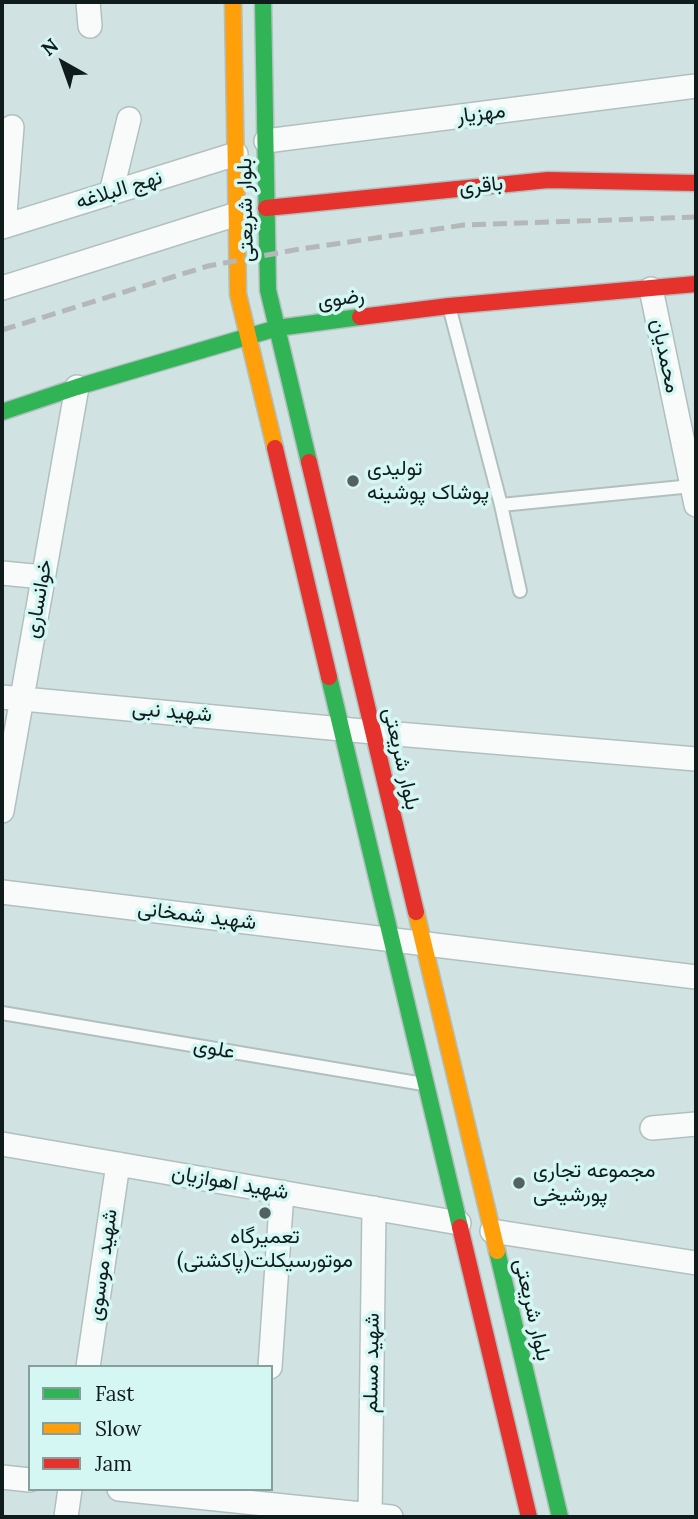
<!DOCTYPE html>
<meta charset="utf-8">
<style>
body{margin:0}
#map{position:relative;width:698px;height:1519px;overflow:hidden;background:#d0e2e1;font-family:Lora,serif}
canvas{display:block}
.frame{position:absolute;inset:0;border:4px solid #0f1c1b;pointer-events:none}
.legend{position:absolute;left:28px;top:1365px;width:245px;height:126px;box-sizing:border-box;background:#d5f7f4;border:2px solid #869f9d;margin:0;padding:9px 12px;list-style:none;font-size:21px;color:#0f1c1b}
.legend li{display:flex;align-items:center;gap:14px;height:35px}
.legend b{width:35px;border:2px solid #869f9d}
.north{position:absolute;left:28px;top:28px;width:70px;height:70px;-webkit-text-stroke:5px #d5f7f4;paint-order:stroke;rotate:320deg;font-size:19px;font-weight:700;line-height:28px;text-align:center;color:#0f1c1b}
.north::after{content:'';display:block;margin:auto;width:24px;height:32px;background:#0f1c1b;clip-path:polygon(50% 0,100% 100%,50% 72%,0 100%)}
</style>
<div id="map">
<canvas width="698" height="1519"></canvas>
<div class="frame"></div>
<ul class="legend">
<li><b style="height:9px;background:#30b455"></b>Fast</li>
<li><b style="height:9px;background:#ff9f0a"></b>Slow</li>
<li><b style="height:9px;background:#e5322d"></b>Jam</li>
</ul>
<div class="north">N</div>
</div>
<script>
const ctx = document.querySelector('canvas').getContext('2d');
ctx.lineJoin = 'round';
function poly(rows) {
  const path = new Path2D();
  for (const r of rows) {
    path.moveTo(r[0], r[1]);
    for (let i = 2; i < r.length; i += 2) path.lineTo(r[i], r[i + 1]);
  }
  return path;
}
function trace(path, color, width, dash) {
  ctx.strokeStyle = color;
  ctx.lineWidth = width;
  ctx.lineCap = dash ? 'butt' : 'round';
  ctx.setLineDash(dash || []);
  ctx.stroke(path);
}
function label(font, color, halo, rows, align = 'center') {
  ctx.font = font + ' Lora,Vazirmatn,serif';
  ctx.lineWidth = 7;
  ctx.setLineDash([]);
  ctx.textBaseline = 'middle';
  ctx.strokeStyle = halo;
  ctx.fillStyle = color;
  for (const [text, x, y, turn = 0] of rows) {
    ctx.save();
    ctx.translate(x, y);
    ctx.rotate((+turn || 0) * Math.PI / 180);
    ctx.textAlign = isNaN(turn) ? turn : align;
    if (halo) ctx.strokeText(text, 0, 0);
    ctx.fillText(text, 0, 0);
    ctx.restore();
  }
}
const lane = poly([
 [449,306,501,505,520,591],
 [501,505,692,486],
 [2,1013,423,1084]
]);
const street = poly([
 [88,2,90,26],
 [266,141,696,86],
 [111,193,129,119],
 [4,226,12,127],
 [2,227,236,154],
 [2,288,237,214],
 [651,289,696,505],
 [2,573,43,577],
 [2,697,373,732,696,759],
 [2,811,77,387],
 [2,892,696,977],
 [652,1128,696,1124],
 [2,1144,459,1223],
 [492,1231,696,1263],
 [88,1367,118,1164],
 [270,1367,282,1192],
 [2,1477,30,1480],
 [119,1489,391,1517],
 [66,1517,70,1489],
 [370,1517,374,1208]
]);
const fast = poly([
 [263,2,268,290,309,462],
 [2,412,77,387,277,328,360,317],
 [329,677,460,1227],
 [497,1251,560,1517]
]);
const slow = poly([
 [233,2,238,294,275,448],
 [416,912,497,1251]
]);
const jam = poly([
 [266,208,548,180,696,183],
 [360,317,449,306,696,284],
 [275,448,329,677],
 [309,462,416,912],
 [460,1227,529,1517]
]);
trace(lane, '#b1c0bf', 16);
trace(street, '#b1c0bf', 26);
trace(fast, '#b1c0bf', 19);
trace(slow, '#b1c0bf', 19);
trace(jam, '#b1c0bf', 19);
trace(lane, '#f8fbfa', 12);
trace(street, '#f8fbfa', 23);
trace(fast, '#30b455', 16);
trace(slow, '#ff9f0a', 16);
trace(jam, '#e5322d', 16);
trace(poly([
 [2,330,208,266,294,250,464,225,696,217]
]), '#b4b8b8', 5, [14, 7]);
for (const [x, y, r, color] of [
 [353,481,7,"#536160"],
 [519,1183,7,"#536160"],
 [265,1213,7,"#536160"]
]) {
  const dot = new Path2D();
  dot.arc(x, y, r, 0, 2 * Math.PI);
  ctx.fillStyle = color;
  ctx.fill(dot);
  trace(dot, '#d5f7f4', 2.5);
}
label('21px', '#0f1c1b', '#d5f7f4', [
 ["مهزیار",481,114,-7],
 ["باقری",481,186,-6],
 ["نهج البلاغه",119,190,-17],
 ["بلوار شریعتی",246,210,-91],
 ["رضوی",341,299,-8],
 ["محمدیان",665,356,78],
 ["خوانساری",39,599,-80],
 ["شهید نبی",172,712,5],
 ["بلوار شریعتی",401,759,77],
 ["شهید شمخانی",197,916,7],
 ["علوی",214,1049,10],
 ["شهید اهوازیان",230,1183,10],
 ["شهید موسوی",103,1265,-82],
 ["بلوار شریعتی",532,1310,77],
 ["شهید مسلم",372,1363,-89]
]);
label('21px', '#0f1c1b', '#d5f7f4', [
 ["تولیدی",367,469],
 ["پوشاک پوشینه",367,493],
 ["مجموعه تجاری",533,1171],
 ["پورشیخی",533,1195],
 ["تعمیرگاه",265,1237,"center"],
 ["موتورسیکلت(پاکشتی)",265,1261,"center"]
], 'left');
</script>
